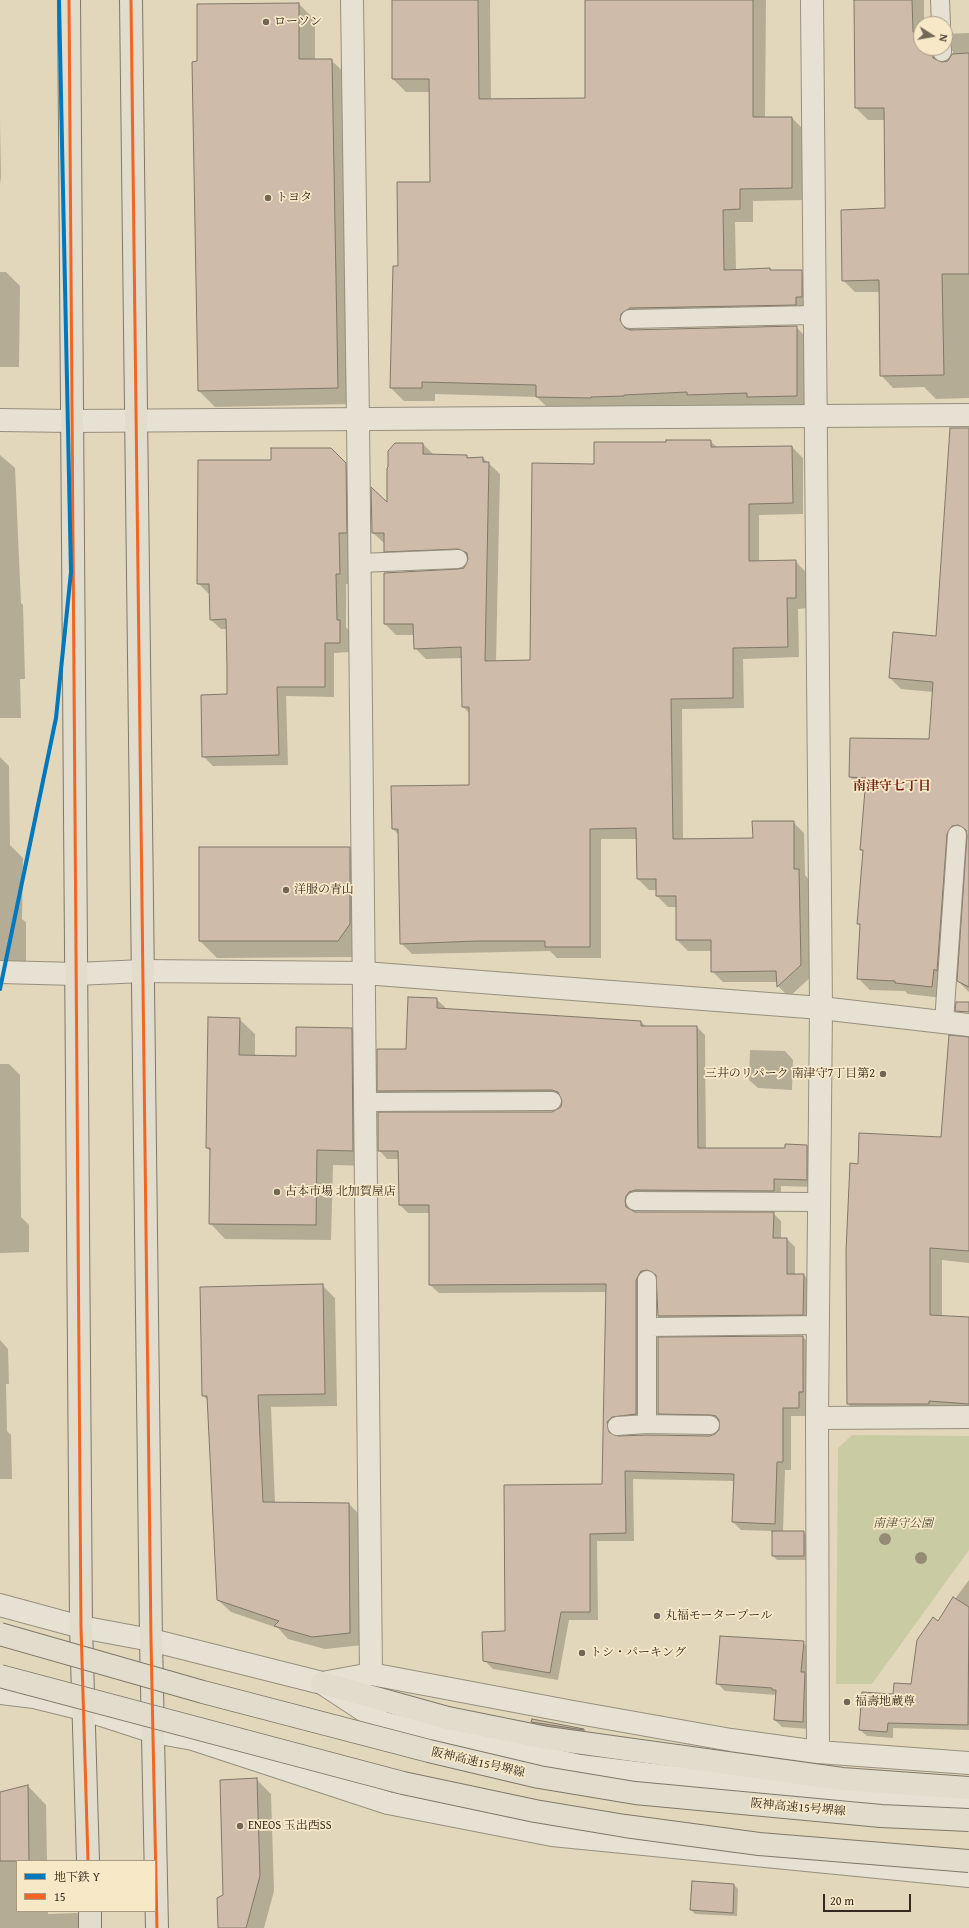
<!DOCTYPE html>
<meta charset="utf-8">
<style>
body{margin:0}
#map{position:relative;width:969px;height:1928px;overflow:hidden;background:#e3d7bb;font-family:"Gentium Book Plus","Noto Serif JP",serif}
canvas{display:block}
.legend{position:absolute;left:16px;top:1860px;width:140px;height:52px;box-sizing:border-box;background:#f7e9c8;border:1px solid #a99c84;margin:0;padding:5px 7px;list-style:none;font-size:12px;color:#35291f}
.legend li{display:flex;align-items:center;gap:8px;height:20px}
.legend b{width:20px;border:1px solid #a99c84}
.north{position:absolute;left:913px;top:16px;width:40px;height:40px;box-sizing:border-box;background:#f7e9c8;border:1px solid #a99c84;border-radius:50%;rotate:101deg;font-size:11px;font-weight:700;line-height:16px;text-align:center;color:#35291f}
.north::after{content:'';display:block;margin:auto;width:14px;height:18px;background:#726656;clip-path:polygon(50% 0,100% 100%,50% 72%,0 100%)}
.scale{position:absolute;left:823px;top:1894px;width:88px;height:18px;box-sizing:border-box;border:2px solid #35291f;border-top:0;padding-left:5px;font-size:12px;line-height:14px;white-space:nowrap;color:#35291f;-webkit-text-stroke:3px #f7e9c8;paint-order:stroke}
</style>
<div id="map">
<canvas width="969" height="1928"></canvas>
<ul class="legend">
<li><b style="height:5px;background:#0078be"></b>地下鉄 Y</li>
<li><b style="height:5px;background:#f26522"></b>15</li>
</ul>
<div class="north">N</div>
<div class="scale">20 m</div>
</div>
<script>
const ctx = document.querySelector('canvas').getContext('2d');
ctx.lineJoin = 'round';
function paint(path, color) {
  ctx.fillStyle = color;
  ctx.fill(path, 'evenodd');
}
function poly(rows) {
  const path = new Path2D();
  for (const r of rows) {
    path.moveTo(r[0], r[1]);
    for (let i = 2; i < r.length; i += 2) path.lineTo(r[i], r[i + 1]);
  }
  return path;
}
function trace(path, color, width, dash) {
  ctx.strokeStyle = color;
  ctx.lineWidth = width;
  ctx.lineCap = dash ? 'butt' : 'round';
  ctx.setLineDash(dash || []);
  ctx.stroke(path);
}
function label(font, color, halo, rows, align = 'center') {
  ctx.font = font + ' "Gentium Book Plus","Noto Serif JP",serif';
  ctx.lineWidth = 3.5;
  ctx.setLineDash([]);
  ctx.textBaseline = 'middle';
  ctx.strokeStyle = halo;
  ctx.fillStyle = color;
  for (const [text, x, y, turn = 0] of rows) {
    ctx.save();
    ctx.translate(x, y);
    ctx.rotate((+turn || 0) * Math.PI / 180);
    ctx.textAlign = isNaN(turn) ? turn : align;
    if (halo) ctx.strokeText(text, 0, 0);
    ctx.fillText(text, 0, 0);
    ctx.restore();
  }
}
paint(poly([
 [852,1435,969,1436,969,1550,872,1684,836,1684,838,1448]
]), '#c9cba2');
paint(poly([
 [393,0,490,0,491,100,586,99,586,0,766,0,765,118,792,118,805,131,805,200,753,201,753,222,735,222,736,270,801,271,814,284,815,310,634,327,633,330,796,327,809,340,810,409,701,407,699,405,550,410,537,397,435,394,435,401,404,401,391,388,399,267,431,183,430,92,406,92,393,79],
 [855,0,924,0,924,24,921,24,921,48,945,48,945,34,969,33,969,398,936,399,924,387,893,388,881,375,880,292,855,292,843,280,886,209,885,120,868,120,856,108],
 [950,51,953,51,953,53,947,62,944,62,945,55],
 [299,4,315,20,315,60,331,60,348,76,354,404,215,407,199,391,198,62],
 [0,119,1,176,0,184],
 [0,272,6,272,20,286,19,367,0,367],
 [710,441,718,448,792,447,803,458,803,514,759,515,759,562,795,561,806,572,807,608,798,609,799,657,743,659,744,708,682,709,683,840,754,839,793,822,804,833,805,875,810,881,812,976,789,997,778,986,778,982,723,982,712,971,712,951,688,951,677,940,677,907,668,907,657,896,657,890,649,890,638,879,637,839,601,839,601,958,557,958,550,951,412,954,401,943,399,835,393,829,470,786,470,714,463,707,463,658,426,659,415,648,415,635,396,635,385,624,385,574,459,570,465,568,469,559,396,562,385,551,385,544,373,533,423,444,434,455,483,458,500,474,496,662,531,661,595,465,595,443],
 [969,442,969,992,958,981,968,836,963,837,943,998,908,994,905,991,870,990,858,978,861,926,858,924,864,852,861,849,866,788,861,788,850,777,851,739,930,740,933,692,901,689,890,678,937,637],
 [330,449,355,473,349,584,346,584,346,627,349,631,350,652,334,653,334,697,286,696,288,765,213,766,203,756,228,695,227,629,221,629,211,620,210,593,208,593,198,583,272,461],
 [0,455,15,468,21,603,23,605,25,679,20,679,21,718,0,718],
 [0,757,9,766,10,845,23,858,22,919,26,922,26,967,0,967],
 [349,848,366,865,355,957,217,958,200,941],
 [436,999,445,1007,445,1010,641,1022,647,1027,697,1027,705,1035,706,1149,785,1149,807,1146,815,1154,815,1187,781,1186,781,1199,634,1204,634,1212,773,1213,781,1221,781,1239,787,1239,795,1247,795,1275,804,1275,812,1283,811,1322,667,1324,658,1316,657,1279,651,1279,644,1422,616,1429,614,1436,710,1436,716,1435,720,1430,720,1422,667,1421,658,1413,803,1337,811,1345,806,1416,791,1416,791,1470,785,1470,783,1532,803,1532,807,1536,807,1560,777,1560,773,1556,773,1531,741,1530,733,1522,735,1481,633,1479,634,1541,597,1541,598,1620,569,1620,558,1680,493,1669,484,1660,506,1632,603,1485,606,1292,439,1293,430,1285,430,1213,408,1213,400,1205,399,1159,387,1159,379,1150,552,1112,558,1111,564,1101,561,1098,387,1099,378,1091,378,1050,407,1050],
 [239,1019,255,1034,255,1056,297,1057,351,1029,367,1044,368,1166,333,1165,331,1240,225,1239,210,1223,211,1152,207,1148],
 [969,1043,969,1263,942,1260,942,1317,969,1318,969,1415,860,1416,848,1404,858,1165,942,1138],
 [750,1050,785,1051,793,1060,792,1090,758,1088,749,1080],
 [0,1064,9,1064,20,1075,21,1217,29,1225,29,1252,0,1253],
 [323,1286,335,1298,337,1406,271,1407,275,1503,349,1504,361,1516,363,1645,325,1649,288,1639,278,1628,231,1612,218,1600,208,1401,203,1395],
 [0,1340,8,1349,9,1384,6,1384,7,1431,11,1435,12,1479,0,1479],
 [969,1580,969,1730,893,1728,893,1738,867,1736,860,1730,894,1695,912,1685,938,1622],
 [803,1642,810,1650,810,1729,782,1727,775,1720,776,1695,725,1691,718,1684],
 [532,1722,584,1729,588,1734,536,1726],
 [256,1779,271,1794,274,1891,264,1928,219,1928,224,1896],
 [28,1786,46,1805,47,1861,17,1861,17,1911,48,1911,48,1914,77,1913,92,1928,0,1928,0,1793],
 [693,1882,734,1885,738,1889,737,1916,695,1914,691,1910]
]), '#0003');
const building = poly([
 [392,0,478,0,479,99,585,98,585,0,753,0,753,117,792,117,792,188,740,189,740,209,723,210,724,270,770,268,770,270,802,270,802,297,796,297,796,305,630,308,621,314,620,320,625,328,630,330,797,326,797,396,747,397,747,393,687,395,687,392,624,395,624,396,591,397,591,398,536,397,536,385,422,382,422,388,390,388,393,266,398,266,397,182,430,182,429,79,392,79,392,0],
 [854,0,912,0,913,32,921,32,921,48,931,48,933,58,942,62,948,61,952,54,969,53,969,274,942,274,944,375,880,376,879,280,842,281,841,210,885,208,884,108,855,108,854,0],
 [299,3,299,59,332,59,338,388,198,391,192,62,197,61,197,4,299,3],
 [950,428,969,428,969,987,957,981,967,836,966,830,958,825,952,826,947,834,937,971,934,969,932,987,895,983,895,981,857,979,860,924,857,924,863,850,860,850,866,778,849,777,850,738,929,739,933,682,889,678,893,632,936,636,950,428],
 [666,440,711,440,711,447,792,446,793,503,749,504,749,561,796,560,796,598,787,598,788,647,733,648,733,698,671,699,673,839,753,838,752,821,794,821,794,869,799,869,801,965,777,987,776,971,711,972,711,940,676,940,676,896,656,896,656,879,637,879,636,828,590,829,590,947,545,947,545,941,477,941,400,944,398,829,392,829,391,786,469,785,469,707,462,707,461,647,414,649,413,624,384,624,384,573,458,569,464,568,468,559,467,553,458,549,384,552,384,533,372,533,371,487,387,502,387,468,388,467,388,451,395,443,423,443,423,454,467,455,467,458,483,457,483,462,489,462,485,661,530,660,532,463,594,464,594,442,666,442,666,440],
 [271,448,331,448,346,463,347,533,339,533,340,574,336,574,337,620,340,620,340,643,325,643,325,687,277,687,279,755,202,757,201,695,227,694,227,668,226,619,210,620,209,584,197,584,198,460,271,460,271,448],
 [199,847,350,847,350,924,338,941,199,941,199,847],
 [408,997,437,998,437,1008,641,1021,641,1026,697,1026,698,1148,785,1148,785,1144,807,1145,807,1180,774,1179,774,1191,635,1190,629,1192,626,1196,625,1201,626,1207,635,1212,774,1212,773,1238,787,1238,787,1274,804,1274,803,1315,658,1316,656,1275,647,1270,641,1271,636,1280,636,1414,612,1417,607,1422,609,1432,618,1436,647,1435,710,1436,715,1434,719,1430,719,1420,716,1416,711,1415,658,1414,658,1337,803,1336,803,1392,799,1392,799,1408,783,1408,783,1462,777,1462,775,1524,732,1522,734,1474,625,1471,626,1533,590,1534,590,1612,561,1612,550,1673,483,1661,482,1632,505,1631,504,1485,602,1484,606,1284,429,1285,429,1205,399,1205,398,1151,378,1151,378,1112,552,1112,561,1107,562,1101,558,1092,552,1090,377,1091,377,1049,406,1049,408,997],
 [956,1002,969,1002,969,1012,955,1011,956,1002],
 [208,1017,240,1018,239,1055,296,1056,296,1027,352,1028,353,1151,317,1150,316,1225,209,1224,210,1148,206,1148,208,1017],
 [949,1035,969,1037,969,1251,930,1248,930,1315,969,1317,969,1404,929,1401,929,1404,847,1404,846,1251,850,1163,858,1164,859,1133,941,1137,949,1035],
 [323,1284,325,1394,258,1395,263,1502,349,1503,350,1633,312,1637,274,1626,279,1621,217,1600,207,1396,202,1396,200,1287,323,1284],
 [772,1531,804,1531,804,1556,772,1556,772,1531],
 [953,1597,969,1607,968,1725,888,1723,887,1732,859,1730,862,1692,893,1694,894,1683,911,1684,917,1640,933,1617,938,1621,953,1597],
 [720,1636,804,1641,801,1672,805,1672,803,1722,774,1720,776,1690,772,1690,772,1688,716,1684,720,1636],
 [532,1719,584,1729,584,1730,531,1722,532,1719],
 [257,1778,260,1876,246,1928,218,1928,217,1898,223,1895,220,1780,257,1778],
 [28,1785,29,1861,0,1861,0,1792,28,1785],
 [692,1881,734,1884,733,1913,690,1910,692,1881]
]);
paint(building, '#cfbbaa');
trace(building, '#7f7869', 1);
const service = poly([
 [940,0,941,24],
 [942,48,942,52],
 [630,319,814,315],
 [360,563,458,559],
 [944,1022,957,835],
 [365,1102,552,1101],
 [635,1201,819,1202],
 [647,1280,647,1424],
 [648,1327,818,1325],
 [617,1426,647,1424,710,1425]
]);
const minor = poly([
 [352,0,358,420,371,1674],
 [812,0,821,1008,817,1418,818,1752],
 [0,420,72,421],
 [817,1418,969,1417],
 [322,1683,371,1674,573,1712,731,1740,818,1752,969,1763]
]);
const tertiary = poly([
 [72,421,969,415],
 [0,972,76,974,143,971,364,973,821,1008,969,1025],
 [0,1605,81,1627,151,1640,322,1683,383,1723,580,1766,727,1784,969,1802],
 [0,1693,34,1697,83,1709,154,1732,193,1739,388,1803,552,1835,969,1876]
]);
const primary = poly([
 [69,0,81,1627,88,1861],
 [131,0,151,1640,157,1928],
 [90,1911,90,1928]
]);
const motorway = poly([
 [322,1683,448,1718,547,1738,842,1779,969,1788]
]);
trace(service, '#978f7e', 20);
trace(minor, '#978f7e', 24);
trace(tertiary, '#978f7e', 24);
trace(primary, '#7f7869', 24);
trace(motorway, '#7f7869', 24);
trace(service, '#e7e1d3', 18);
trace(minor, '#e7e1d3', 22);
trace(tertiary, '#e7e1d3', 22);
trace(primary, '#e2dccc', 22);
trace(motorway, '#e2dccc', 22);
const motorwayBridge = poly([
 [0,1634,203,1692,429,1751,539,1777,635,1793,881,1816,969,1820],
 [0,1676,403,1783,535,1811,625,1826,759,1844,969,1861]
]);
trace(motorwayBridge, '#7f7869', 24, []);
trace(motorwayBridge, '#e2dccc', 22);
trace(poly([
 [69,0,81,1627,88,1861],
 [131,0,151,1640,157,1928]
]), '#f26522', 3);
trace(poly([
 [0,989,56,718,71,572,59,0]
]), '#0078be', 4);
ctx.fillStyle = '#958c75';
for (const [x, y] of [
 [885,1539],
 [921,1558]
]) {
  ctx.beginPath();
  ctx.arc(x, y, 6, 0, 2 * Math.PI);
  ctx.fill();
}
for (const [x, y, r, color] of [
 [266,22,4,"#726656"],
 [268,198,4,"#726656"],
 [286,890,4,"#726656"],
 [883,1074,4,"#726656"],
 [277,1192,4,"#726656"],
 [657,1616,4,"#726656"],
 [582,1653,4,"#726656"],
 [847,1702,4,"#726656"],
 [240,1826,4,"#726656"]
]) {
  const dot = new Path2D();
  dot.arc(x, y, r, 0, 2 * Math.PI);
  ctx.fillStyle = color;
  ctx.fill(dot);
  trace(dot, '#f7e9c8', 1.5);
}
label('12px', '#35291f', '#f7e9c8', [
 ["ローソン",274,22],
 ["トヨタ",276,198],
 ["洋服の青山",294,890],
 ["三井のリパーク 南津守7丁目第2",875,1074,"right"],
 ["古本市場 北加賀屋店",285,1192],
 ["丸福モータープール",665,1616],
 ["トシ・パーキング",590,1653],
 ["福壽地蔵尊",855,1702],
 ["ENEOS 玉出西SS",248,1826]
], 'left');
label('italic 12px', '#554f3b', '#f7e9c8', [
 ["南津守公園",903,1524]
]);
label('12px', '#35291f', '#f7e9c8', [
 ["阪神高速15号堺線",478,1763,13],
 ["阪神高速15号堺線",798,1808,5]
]);
label('bold 13px', '#7a1f14', '#f7e9c8', [
 ["南津守七丁目",892,787]
]);
</script>
